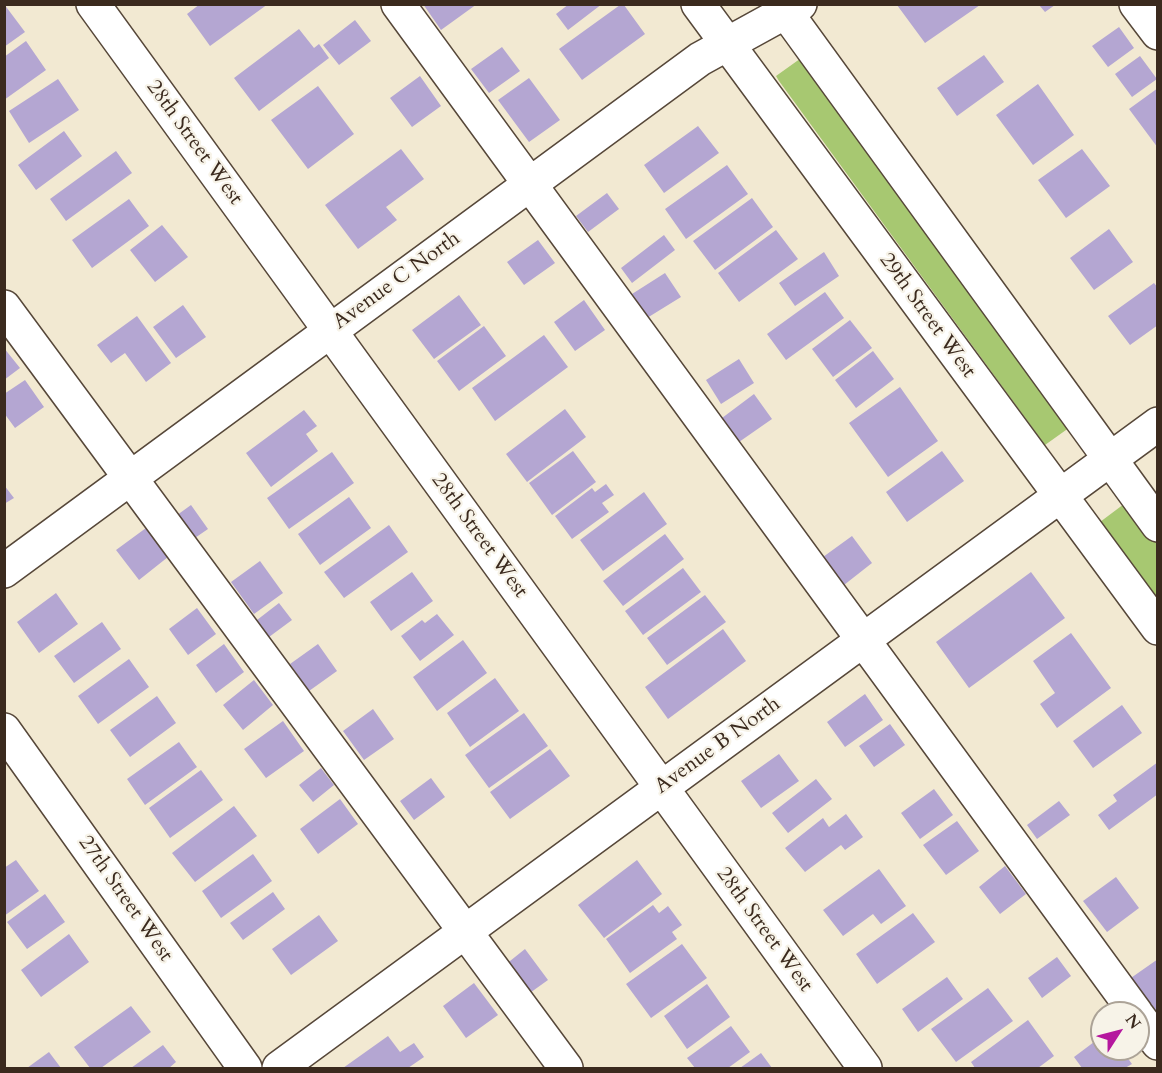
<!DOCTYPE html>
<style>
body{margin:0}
#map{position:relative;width:1162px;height:1073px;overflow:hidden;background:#f2e9d2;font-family:Cardo,serif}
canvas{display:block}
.frame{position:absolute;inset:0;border:6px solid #3b2a1e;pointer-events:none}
.north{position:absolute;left:1090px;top:1001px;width:60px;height:60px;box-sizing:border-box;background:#f7f3e8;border:2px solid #aca397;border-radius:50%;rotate:54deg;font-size:16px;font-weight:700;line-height:24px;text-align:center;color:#3b2a1e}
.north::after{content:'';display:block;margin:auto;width:21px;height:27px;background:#b5179e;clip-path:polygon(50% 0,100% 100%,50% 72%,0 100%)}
</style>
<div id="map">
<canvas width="1162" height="1073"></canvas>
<div class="frame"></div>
<div class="north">N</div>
</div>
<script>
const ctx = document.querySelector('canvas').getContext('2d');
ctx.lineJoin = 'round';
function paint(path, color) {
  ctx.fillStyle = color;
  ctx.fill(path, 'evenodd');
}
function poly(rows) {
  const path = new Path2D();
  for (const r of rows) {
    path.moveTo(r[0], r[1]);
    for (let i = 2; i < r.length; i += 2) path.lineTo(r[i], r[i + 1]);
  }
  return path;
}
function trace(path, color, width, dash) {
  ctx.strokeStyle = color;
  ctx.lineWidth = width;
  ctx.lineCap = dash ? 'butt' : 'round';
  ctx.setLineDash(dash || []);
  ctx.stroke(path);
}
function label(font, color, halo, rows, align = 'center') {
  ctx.font = font + ' Cardo,serif';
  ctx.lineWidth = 4.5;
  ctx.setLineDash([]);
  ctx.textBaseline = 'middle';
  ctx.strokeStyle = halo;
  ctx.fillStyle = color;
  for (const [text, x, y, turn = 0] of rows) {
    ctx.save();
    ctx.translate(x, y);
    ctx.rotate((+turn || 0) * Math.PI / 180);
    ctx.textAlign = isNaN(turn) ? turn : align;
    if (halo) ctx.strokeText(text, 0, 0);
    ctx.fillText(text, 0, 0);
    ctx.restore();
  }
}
paint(poly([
 [804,56,1073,425,1045,445,779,81,776,76],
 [1128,501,1157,540,1157,602,1100,522]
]), '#a7c871');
paint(poly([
 [4,4,25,32,4,47],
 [200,4,268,4,210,46,187,14],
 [423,4,477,4,441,30],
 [569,4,602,4,568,30,556,14],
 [620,5,624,5,645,34,582,80,559,49],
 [897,5,980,5,925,43],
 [1039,5,1055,5,1045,12],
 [355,20,371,41,339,65,323,45],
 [1119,27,1134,48,1108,67,1092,46],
 [299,29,314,48,319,44,329,58,259,111,234,78],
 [26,41,46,70,4,100,4,57],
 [502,47,520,71,489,93,471,69],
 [984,55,1004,82,957,116,937,88],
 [1140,56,1157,79,1132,97,1115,74],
 [420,76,441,106,412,127,390,98],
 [529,78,560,120,529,142,498,100],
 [58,79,79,110,29,143,9,111],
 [1038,84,1074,135,1033,165,996,115],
 [318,86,354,134,308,169,271,120],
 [1158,88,1158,148,1129,109],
 [698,126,719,153,664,193,644,165],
 [64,131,82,156,36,190,18,165],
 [401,149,424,179,386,207,397,220,358,249,325,205],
 [1082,149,1110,186,1066,218,1038,180],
 [116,151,132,173,66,221,50,199],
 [727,165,748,194,686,239,665,209],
 [607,193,619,209,588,232,576,216],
 [752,198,773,227,715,270,693,241],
 [129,199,149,226,92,268,72,240],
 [162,225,188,257,155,282,130,250],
 [1109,229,1133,262,1094,290,1070,258],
 [776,230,798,259,739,302,718,273],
 [664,235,675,250,632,283,621,268],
 [538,240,555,263,524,285,507,262],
 [824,252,839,276,795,306,779,283],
 [665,273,681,297,647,318,632,294],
 [1154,283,1158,288,1158,325,1130,345,1108,316],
 [825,292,844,318,786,360,767,334],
 [459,295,481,325,434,359,412,330],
 [584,300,605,330,575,351,554,322],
 [183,305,206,337,176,358,153,327],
 [137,316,171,363,146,382,125,353,111,363,97,345],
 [850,320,872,348,833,377,812,349],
 [484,326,506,356,459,391,437,361],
 [544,335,568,367,495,421,472,388],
 [4,348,20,368,4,380],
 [873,351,894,379,856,408,835,380],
 [739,359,754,383,721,404,706,380],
 [25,380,44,407,15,428,4,413,4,394],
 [900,387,938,441,888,477,849,423],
 [754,394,772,419,739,442,722,418],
 [565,409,586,437,527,482,506,454],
 [304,410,317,426,306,434,318,451,271,487,246,453],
 [573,451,596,482,552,515,529,483],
 [942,451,964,481,907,522,886,492],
 [332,452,354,483,289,529,267,498],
 [606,484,614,495,602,503,609,512,572,539,555,516,592,488,595,492],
 [4,485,14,498,4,504],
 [644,492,667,524,603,571,580,540],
 [349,497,371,528,320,565,298,534],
 [191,505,208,529,189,542,173,518],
 [389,525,408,552,344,598,324,572],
 [146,528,168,557,139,580,116,550],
 [665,534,684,559,623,606,603,581],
 [852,536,872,563,844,585,823,557],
 [260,561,283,593,254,614,231,582],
 [683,568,701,592,643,635,625,611],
 [412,572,433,601,391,631,370,602],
 [1031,572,1065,618,969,688,936,642],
 [56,593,78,624,39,653,17,622],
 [705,595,726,622,667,665,647,638],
 [279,603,292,620,269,637,257,620],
 [197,608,216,634,188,655,169,629],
 [437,614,454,635,420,661,401,636,422,620,425,623],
 [102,622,121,649,74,683,54,656],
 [723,629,746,661,668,719,645,687],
 [1071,633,1111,688,1057,728,1040,704,1055,693,1033,661],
 [463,640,487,673,437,711,413,677],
 [224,644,244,672,216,693,196,665],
 [318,644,337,671,309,691,290,664],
 [129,659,149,687,98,724,78,696],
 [495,678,519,711,470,747,447,713],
 [254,680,273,705,243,730,223,705],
 [865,694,883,720,845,747,827,722],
 [157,696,176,723,130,757,110,730],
 [1122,705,1142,733,1093,768,1073,741],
 [373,709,394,739,364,760,343,731],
 [524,713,548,746,489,788,465,755],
 [283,721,304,751,266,778,244,749],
 [890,724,905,745,874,767,859,746],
 [179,742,197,767,145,805,127,779],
 [550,749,570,776,510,819,490,792],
 [779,754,799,781,761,808,741,781],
 [1158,762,1158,794,1109,830,1098,815,1117,801,1113,795],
 [321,768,334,785,313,802,299,785],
 [201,770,223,800,170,838,149,808],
 [431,778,445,797,414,820,400,801],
 [816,779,832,799,788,833,772,813],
 [934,789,953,815,920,839,901,813],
 [340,799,358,824,318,854,300,829],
 [1059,801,1070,815,1037,839,1027,825],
 [234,806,257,836,195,882,172,853],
 [846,814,863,837,845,850,841,845,805,872,785,848,823,818,829,827],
 [957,821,979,851,946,875,923,845],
 [253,854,272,881,221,918,202,891],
 [16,860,39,891,4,916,4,868],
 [637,860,662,894,604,938,578,905],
 [1005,866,1026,894,1000,914,979,887],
 [879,869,906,906,881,924,873,914,843,936,823,910],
 [1116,877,1139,908,1107,932,1083,901],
 [273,892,285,909,243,940,230,923],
 [45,894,65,922,27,949,7,922],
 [653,905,659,913,668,906,682,925,672,932,677,939,630,973,606,939],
 [913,913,935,942,877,984,856,954],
 [319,915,338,941,291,975,272,949],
 [69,934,89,962,41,997,21,970],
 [682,944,707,978,651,1018,626,984],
 [525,949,548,980,527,995,505,965],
 [1057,957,1071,976,1042,998,1028,978],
 [1158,959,1158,1014,1154,1016,1128,980],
 [947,977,963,999,918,1032,902,1009],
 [474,983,498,1015,466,1038,443,1006],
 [707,984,730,1017,687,1049,664,1016],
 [988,988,1013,1021,956,1062,931,1029],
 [131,1006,151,1032,101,1068,90,1068,74,1047],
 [1028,1020,1054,1056,1038,1068,975,1068,971,1062],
 [731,1026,750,1052,728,1068,695,1068,687,1058],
 [388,1036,400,1052,414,1043,424,1057,408,1068,343,1068],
 [1102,1036,1102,1049,1121,1049,1132,1064,1125,1068,1082,1068,1074,1057],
 [163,1045,176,1062,169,1068,131,1068],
 [49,1052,61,1068,27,1068],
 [761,1053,772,1068,740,1068]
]), '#b4a6d2');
const minor = poly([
 [93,4,865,1068],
 [398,4,1136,1013],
 [698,4,1158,628],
 [780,4,1158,525],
 [1136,4,1158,33],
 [4,307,566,1068],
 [4,571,700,59,800,4],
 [4,730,245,1068],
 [1138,1016,1158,1043],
 [279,1068,1158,424]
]);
trace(minor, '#564739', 36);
trace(minor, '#fff', 33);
label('21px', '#3b2a1e', '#f7f3e8', [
 ["28th Street West",194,143,54],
 ["Avenue C North",397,281,-36],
 ["29th Street West",927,316,54],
 ["28th Street West",479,536,54],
 ["Avenue B North",718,746,-36],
 ["27th Street West",125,899,55],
 ["28th Street West",764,930,54]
]);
</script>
